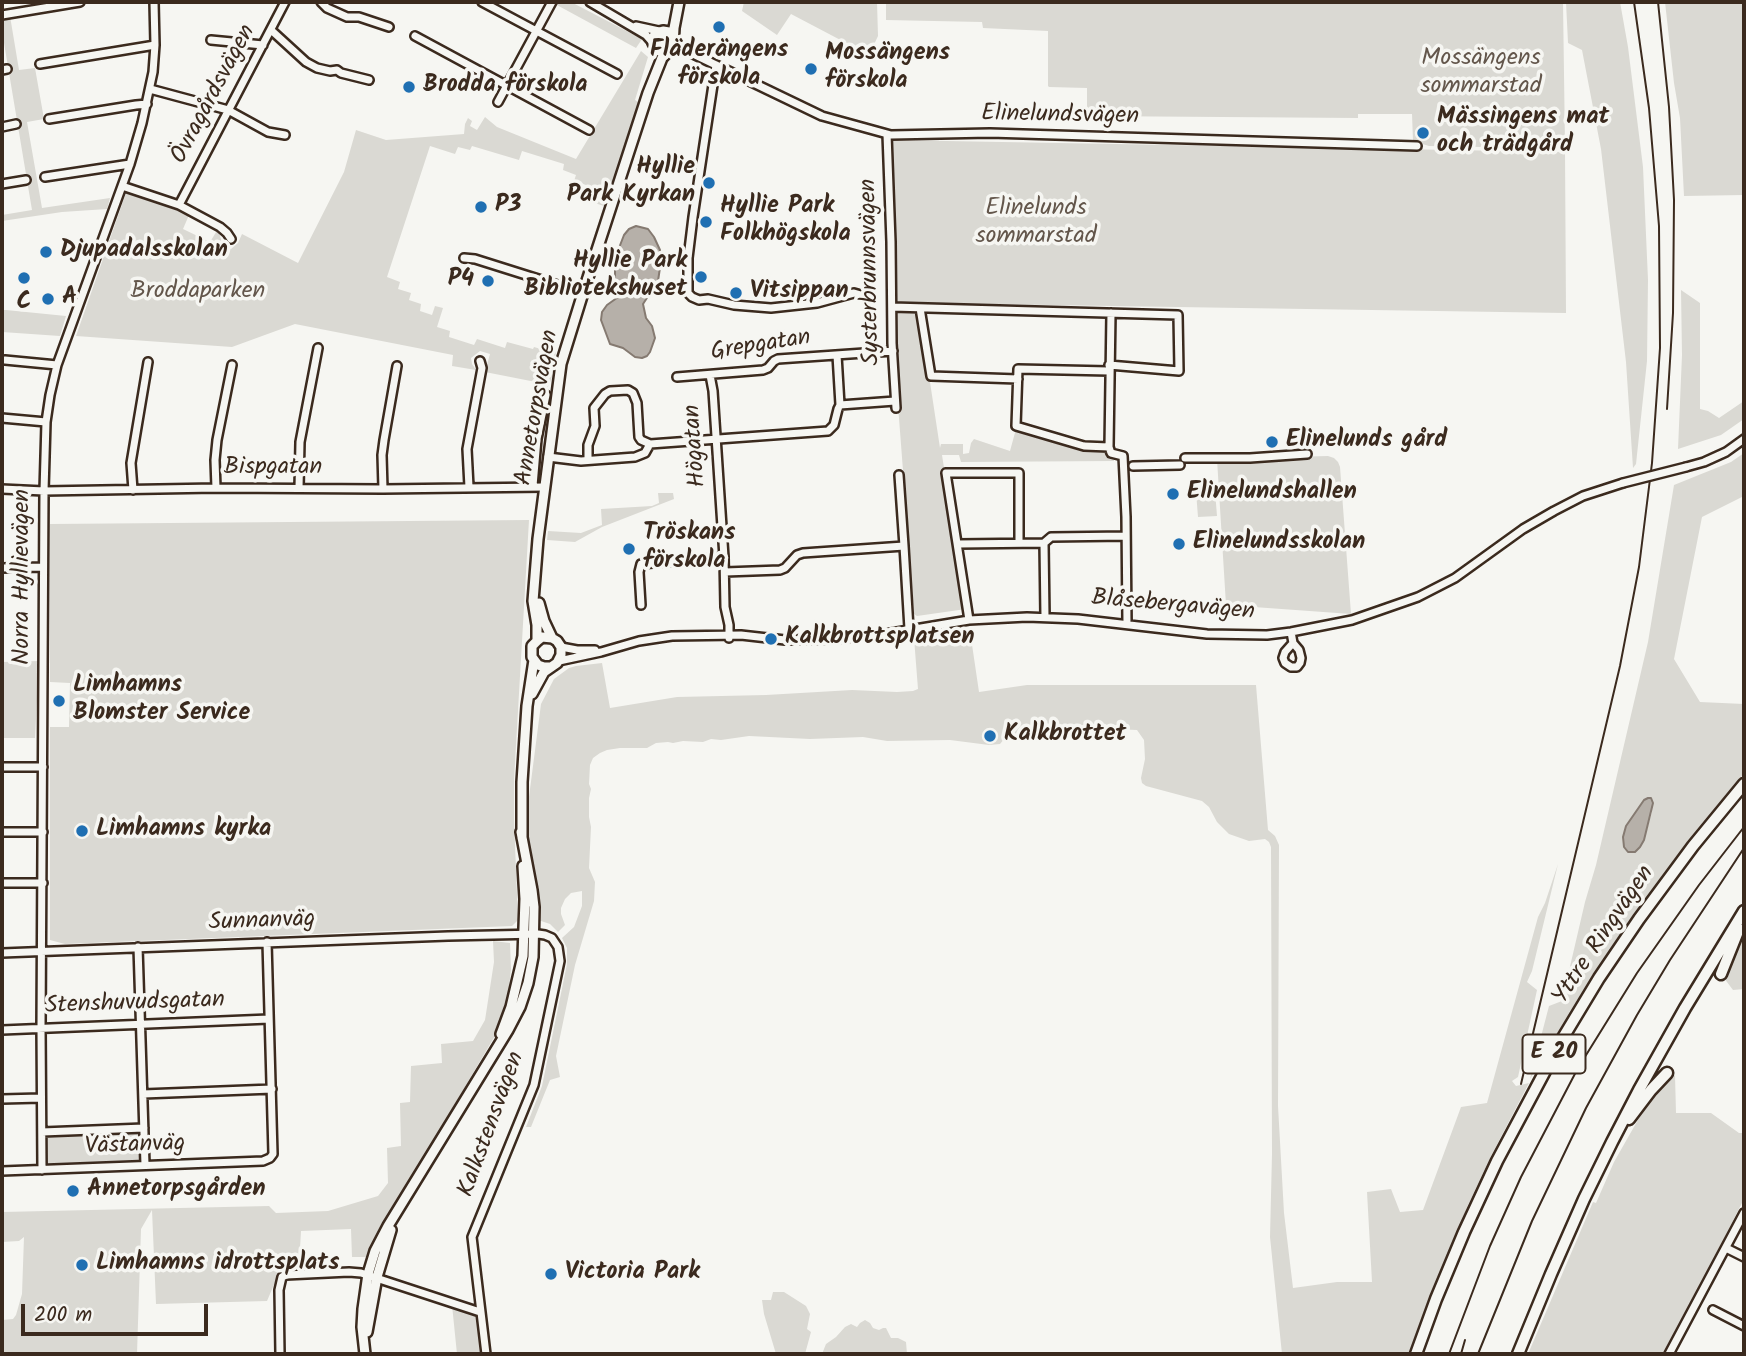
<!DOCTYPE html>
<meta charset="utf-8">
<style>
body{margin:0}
#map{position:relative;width:1746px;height:1356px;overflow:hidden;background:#f6f6f2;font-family:Kalam,sans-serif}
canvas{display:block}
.frame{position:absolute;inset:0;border:4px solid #3b2a1e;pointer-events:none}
.scale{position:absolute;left:21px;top:1304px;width:187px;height:32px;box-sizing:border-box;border:4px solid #3b2a1e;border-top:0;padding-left:9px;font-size:21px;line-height:24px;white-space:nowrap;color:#3b2a1e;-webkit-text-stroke:5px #f6f6f2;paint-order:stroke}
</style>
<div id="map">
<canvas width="1746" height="1356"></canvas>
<div class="frame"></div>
<div class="scale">200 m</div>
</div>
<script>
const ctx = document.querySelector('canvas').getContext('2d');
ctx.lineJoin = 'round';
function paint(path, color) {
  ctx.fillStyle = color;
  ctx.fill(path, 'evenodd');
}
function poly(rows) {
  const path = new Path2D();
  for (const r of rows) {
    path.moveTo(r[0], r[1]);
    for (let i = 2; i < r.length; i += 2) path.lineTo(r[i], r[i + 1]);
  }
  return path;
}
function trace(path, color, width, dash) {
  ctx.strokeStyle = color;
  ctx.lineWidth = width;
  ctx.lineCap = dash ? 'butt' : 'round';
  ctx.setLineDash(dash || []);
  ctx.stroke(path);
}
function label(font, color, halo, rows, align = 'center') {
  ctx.font = font + ' Kalam,sans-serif';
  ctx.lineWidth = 7;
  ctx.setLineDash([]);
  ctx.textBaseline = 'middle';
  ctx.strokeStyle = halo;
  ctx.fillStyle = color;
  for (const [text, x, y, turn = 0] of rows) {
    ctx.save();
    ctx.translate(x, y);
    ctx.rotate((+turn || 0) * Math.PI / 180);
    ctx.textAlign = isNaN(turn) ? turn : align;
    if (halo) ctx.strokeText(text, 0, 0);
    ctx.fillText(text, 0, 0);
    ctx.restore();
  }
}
paint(poly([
 [557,2,571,2,642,39,636,48,555,4],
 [744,2,877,2,878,36,869,55,791,14,777,35,742,11],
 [886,2,1563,2,1565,146,1534,148,1429,146,1413,141,1412,114,1358,114,1358,118,1087,116,1087,88,1049,87,1048,86,1048,31,983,28,982,22,886,20],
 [1566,2,1620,2,1628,47,1643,167,1648,280,1647,361,1636,464,1633,468,1626,362,1601,149,1582,50,1568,43],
 [1665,2,1744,2,1744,195,1684,196,1680,118,1674,83],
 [10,16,19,70,35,68,44,119,27,122,42,208,110,198,107,209,62,212,2,221,2,215,32,210,2,31,2,17],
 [641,51,648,57,635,100,638,102,638,108,588,264,582,275,581,275,604,206,582,199,586,185,574,181,576,175,563,170,564,164,522,151,519,160,472,146,470,150,458,147,455,154,430,146,387,277,400,282,398,289,411,293,409,300,421,304,420,311,432,315,435,306,443,308,437,327,450,331,449,337,474,345,477,339,505,348,507,342,533,349,534,347,551,352,555,340,556,352,551,381,545,392,546,384,485,372,490,354,480,351,471,358,472,364,476,370,452,366,453,355,295,324,232,347,76,336,126,193,167,204,189,215,183,229,210,242,218,229,223,246,231,249,238,243,242,234,298,263,344,172,356,130,386,140,464,134,465,124,468,118,472,121,470,126,477,130,485,117,497,127,576,159],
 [890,140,1565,152,1566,313,918,303,940,448,941,444,963,444,963,454,969,453,971,443,974,439,1010,451,1016,429,1062,442,1112,449,1114,461,961,462,959,455,942,455,966,609,917,616,914,614,891,314,892,307,910,304,897,303],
 [1681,290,1700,303,1700,409,1708,411,1719,418,1744,401,1744,419,1721,435,1678,449,1682,355],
 [2,310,6,310,66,316,60,336,2,332],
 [1744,453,1744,496,1702,517,1674,659,1700,702,1744,704,1744,773,1693,835,1619,936,1554,1039,1530,1079,1549,1006,1562,1001,1585,902,1596,865,1648,642,1674,485,1731,462],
 [1644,800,1652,812,1644,840,1626,826],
 [1328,456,1334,458,1338,462,1340,467,1351,614,1226,605,1217,459],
 [1214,478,1217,516,1198,517,1195,479],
 [658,493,673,493,674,499,602,527,575,542,547,540,548,531,581,533,602,525,601,509,652,506,659,503],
 [529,520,514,780,514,820,518,920,512,926,65,944,50,940,50,727,69,727,70,683,50,682,50,524],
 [970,631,979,692,1027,685,1256,685,1268,830,1275,836,1279,845,1278,1106,1284,1213,1293,1288,1337,1282,1372,1282,1367,1192,1391,1189,1400,1212,1423,1210,1461,1107,1487,1103,1538,917,1545,903,1558,864,1532,971,1527,982,1537,990,1518,1077,1512,1081,1516,1086,1529,1083,1491,1156,1468,1205,1424,1313,1409,1354,1282,1354,1270,1237,1272,1154,1271,847,1269,842,1265,839,1249,841,1229,834,1217,822,1209,807,1202,801,1146,786,1142,783,1141,778,1145,759,1144,740,1137,730,1088,728,1062,735,1036,732,1012,735,1005,738,1000,744,989,745,950,740,887,741,863,737,810,739,749,736,721,740,711,739,703,742,683,741,673,743,668,742,656,743,647,748,620,748,607,750,600,753,593,758,590,765,589,784,591,789,589,798,589,817,591,827,589,868,595,882,594,901,575,965,556,1056,560,1077,550,1080,531,1127,526,1127,542,1086,567,964,567,948,562,938,574,927,582,906,582,891,571,893,565,899,561,908,561,914,565,925,558,932,550,924,538,920,539,887,536,887,527,839,526,820,541,704,554,679,569,668,576,666,602,663,610,708,677,697,766,695,852,690,897,692,913,691,918,689,914,638],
 [39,661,35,738,2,738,2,662],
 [1744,937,1744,989,1733,990,1724,978],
 [493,941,510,943,511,969,509,988,511,996,496,1034,375,1240,368,1257,352,1257,351,1229,301,1231,299,1266,281,1268,267,1301,156,1304,152,1210,141,1229,137,1354,2,1354,2,1320,13,1319,16,1315,22,1294,24,1237,19,1241,2,1242,2,1212,269,1206,276,1213,328,1211,378,1196,388,1183,387,1148,401,1146,400,1103,410,1102,411,1066,442,1063,441,1044,473,1041,485,1020,494,962],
 [1675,1075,1676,1113,1711,1113,1739,1133,1744,1133,1744,1199,1665,1354,1528,1354,1593,1202,1596,1203,1614,1162,1643,1111,1658,1091],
 [139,1133,140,1161,45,1166,45,1136],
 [773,1292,784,1292,806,1306,810,1314,807,1329,811,1332,805,1354,776,1354,764,1314,762,1300,771,1300],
 [452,1305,478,1313,484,1354,457,1354],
 [865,1320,870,1323,873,1328,879,1330,883,1328,886,1328,891,1338,898,1338,906,1342,907,1354,822,1354,826,1344,836,1337,845,1327,851,1324,857,1327,860,1323]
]), '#dad9d3');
const water = poly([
 [636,226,648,229,654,237,660,250,661,261,658,281,643,304,646,318,652,326,655,338,650,352,647,356,642,358,635,357,623,348,610,344,601,320,602,312,607,305,621,295,615,282,615,264,619,248,624,235,629,229,636,226],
 [1648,798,1651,798,1653,803,1644,840,1640,847,1635,852,1628,852,1624,847,1623,837,1626,826,1644,800,1648,798]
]);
paint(water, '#b6b0a9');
trace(water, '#857a71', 2);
const minor = poly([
 [321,2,327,8,347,17,359,17,389,27],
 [482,2,617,74],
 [590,2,646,35,653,43],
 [2,15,80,2],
 [636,26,659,31],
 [271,30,306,62,317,68,330,71,337,70,341,73,369,80],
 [415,36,589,130],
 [211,40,263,45],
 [674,42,689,52,822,116,891,135,990,133,1417,146],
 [40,64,155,45],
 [716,65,693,217,688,258,688,293,692,297,699,300,708,299,734,305,771,308,817,303,854,293,861,295],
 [2,70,7,69],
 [150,89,228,110,268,132,285,135],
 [498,102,552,2],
 [49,119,136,105,147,104],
 [2,127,16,124],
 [887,134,891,242,892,343,896,408],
 [45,177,130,164],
 [2,184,26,180],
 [122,186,179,205,220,227,227,233,231,239],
 [179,205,285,2],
 [464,258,475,259,583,293],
 [892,307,1178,315,1179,371,1109,365],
 [920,308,931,376,1018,379],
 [1111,313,1109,447,1111,453,1123,456,1126,517,1127,624],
 [837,355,840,405],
 [5,360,57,365],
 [710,375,713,391,724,557,725,607,729,625,729,638],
 [677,377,763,370,768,368,774,361,778,359,893,351],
 [2,418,46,422],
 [1109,447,1084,446,1016,426,1018,369,1109,371],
 [548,457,581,461,635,457,645,453,650,444,828,431,834,425,838,409,840,405,895,401],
 [1185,458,1250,458,1307,454],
 [588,460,588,445,595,426,594,408,605,394,610,391,628,390,633,393,637,403,639,437,641,440,650,444],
 [1133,466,1180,465],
 [1686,467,1704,462,1726,452,1744,439],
 [533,486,537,439,546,395],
 [469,487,467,449,482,368,480,361],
 [216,488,215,460,217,440,232,365],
 [299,488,300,442,318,348],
 [2,489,44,491,216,488,383,489,545,487],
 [383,489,382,455,384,440,397,366],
 [133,490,131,463,148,362],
 [1044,543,1051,537,1126,536],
 [958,544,1044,543,1045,617],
 [904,546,909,629],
 [2,568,43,567],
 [725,572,780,570,785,568,797,555,803,553,904,546,899,475],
 [641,605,639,572,641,564,724,557],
 [969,620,946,473,1019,473,1019,543],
 [1291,632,1293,643,1285,652,1283,658,1285,663,1291,667,1297,667,1300,663,1301,658,1299,650,1293,643],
 [561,647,577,650,595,650],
 [559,661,601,652,639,641,672,636,741,635,785,640,832,639,885,634,969,620,1027,617,1078,619,1207,634,1267,635,1291,632,1352,620,1418,597,1455,578,1523,529,1554,511,1583,496,1623,483],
 [2,767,43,767],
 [2,832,43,832],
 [2,883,43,883],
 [138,947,145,1165],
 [2,953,448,936,538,934,545,935,552,938,558,947,560,961,534,1085,472,1237,486,1354],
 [2,1030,269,1019],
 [143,1094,272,1089],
 [2,1099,41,1098],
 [42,1132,144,1128],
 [42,1170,41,1028,44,491,46,422,50,395,57,365,130,164,142,123,153,72,155,45,154,2],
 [2,1171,263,1161,270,1158,273,1154,267,942],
 [1726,1248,1744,1257],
 [1713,1310,1744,1326],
 [280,1354,279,1290,282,1277,286,1275,349,1272,361,1273,480,1312],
 [1669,1354,1744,1213]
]);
const major = poly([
 [667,51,662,52,657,50,653,43,654,36,656,33,663,31,669,32,673,38],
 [539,603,544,621,552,638],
 [537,641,537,625,533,601,538,539,561,364,583,293,648,93,662,58,673,46,674,28,679,2],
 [532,694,544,672,557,663,561,655,561,647,557,641,552,638,542,637,537,641,532,646,532,657,538,665,544,667,550,667],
 [522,838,522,782,527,706,534,660],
 [501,1034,511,1007,523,956,525,899,523,866],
 [367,1332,377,1277,391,1230],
 [365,1354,362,1327,363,1309,368,1274,375,1251,388,1226,508,1030,520,1007,528,983,533,957,534,907,532,890,521,832]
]);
const highway = poly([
 [1721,974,1739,929],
 [1629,1119,1651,1090,1667,1073],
 [1416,1354,1436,1299,1464,1232,1497,1161,1561,1041,1599,978,1639,919,1693,846,1744,784],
 [1518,1354,1551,1274,1584,1199,1612,1142,1639,1090,1685,1008,1744,911]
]);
trace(minor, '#3b2a1e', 12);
trace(major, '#3b2a1e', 14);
trace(highway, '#3b2a1e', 15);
trace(minor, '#f6f6f2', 7);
trace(major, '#f6f6f2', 9);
trace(highway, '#f6f6f2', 10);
trace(poly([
 [1658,2,1669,107,1674,200,1673,313,1667,409],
 [1521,1084,1620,666,1639,567,1652,463,1660,348,1659,226,1649,108,1634,2],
 [1449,1354,1490,1246,1521,1177,1578,1068,1637,973,1699,885,1744,827],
 [1461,1354,1465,1340],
 [1478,1354,1532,1221,1586,1108,1637,1015,1670,960,1744,848]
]), '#3b2a1e', 2);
const minorBridge = poly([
 [1623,483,1686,467]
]);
trace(minorBridge, '#3b2a1e', 12, []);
trace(minorBridge, '#f6f6f2', 7);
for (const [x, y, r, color] of [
 [719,27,7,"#1f6fb2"],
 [811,69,7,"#1f6fb2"],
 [409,87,7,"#1f6fb2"],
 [1423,133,7,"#1f6fb2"],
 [709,183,7,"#1f6fb2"],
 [481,207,7,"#1f6fb2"],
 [706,222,7,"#1f6fb2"],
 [46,252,7,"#1f6fb2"],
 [701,277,7,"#1f6fb2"],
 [24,278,7,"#1f6fb2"],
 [488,281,7,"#1f6fb2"],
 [736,293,7,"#1f6fb2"],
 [48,299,7,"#1f6fb2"],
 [1272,442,7,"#1f6fb2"],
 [1173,494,7,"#1f6fb2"],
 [1179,544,7,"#1f6fb2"],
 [629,549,7,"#1f6fb2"],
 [771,639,7,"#1f6fb2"],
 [59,701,7,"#1f6fb2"],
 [990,736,7,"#1f6fb2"],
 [82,831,7,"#1f6fb2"],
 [73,1191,7,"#1f6fb2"],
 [82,1265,7,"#1f6fb2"],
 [551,1274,7,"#1f6fb2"]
]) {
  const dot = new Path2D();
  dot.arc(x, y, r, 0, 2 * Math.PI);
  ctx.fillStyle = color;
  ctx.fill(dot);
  trace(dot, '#f6f6f2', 2.5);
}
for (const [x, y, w] of [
 [1554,1054,63]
]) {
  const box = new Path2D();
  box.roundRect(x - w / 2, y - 19.5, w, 39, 5);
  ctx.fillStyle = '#f6f6f2';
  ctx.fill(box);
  trace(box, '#3b2a1e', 2);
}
label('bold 23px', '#3b2a1e', null, [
 ["E 20",1554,1054]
]);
label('bold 24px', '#3b2a1e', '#f6f6f2', [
 ["Fläderängens",719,52,"center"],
 ["förskola",719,80,"center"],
 ["Mossängens",825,55],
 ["förskola",825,83],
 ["Brodda förskola",423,87],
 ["Mässingens mat",1437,119],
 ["och trädgård",1437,147],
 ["Hyllie",695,169,"right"],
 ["Park Kyrkan",695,197,"right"],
 ["P3",495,207],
 ["Hyllie Park",720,208],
 ["Folkhögskola",720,236],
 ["Djupadalsskolan",60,252],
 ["Hyllie Park",687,263,"right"],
 ["Bibliotekshuset",687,291,"right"],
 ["P4",474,281,"right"],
 ["Vitsippan",750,293],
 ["A",62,299],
 ["C",24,304,"center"],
 ["Elinelunds gård",1286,442],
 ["Elinelundshallen",1187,494],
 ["Tröskans",643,535],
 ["förskola",643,563],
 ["Elinelundsskolan",1193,544],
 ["Kalkbrottsplatsen",785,639],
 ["Limhamns",73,687],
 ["Blomster Service",73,715],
 ["Kalkbrottet",1004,736],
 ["Limhamns kyrka",96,831],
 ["Annetorpsgården",87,1191],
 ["Limhamns idrottsplats",96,1265],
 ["Victoria Park",565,1274]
], 'left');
label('24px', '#63564b', '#f6f6f2', [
 ["Mossängens",1481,60],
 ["sommarstad",1481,88],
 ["Elinelunds",1036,210],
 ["sommarstad",1036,238],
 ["Broddaparken",198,293]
]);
label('24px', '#3b2a1e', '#f6f6f2', [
 ["Övragårdsvägen",215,95,-62],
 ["Elinelundsvägen",1060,117,1],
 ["Systerbrunnsvägen",872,272,-91],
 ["Grepgatan",761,347,-9],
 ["Annetorpsvägen",539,408,-80],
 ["Högatan",697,446,-94],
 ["Bispgatan",273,469],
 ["Norra Hyllievägen",24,577,-90],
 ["Blåsebergavägen",1173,607,5],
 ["Sunnanväg",262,923,-2],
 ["Yttre Ringvägen",1605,936,-56],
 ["Stenshuvudsgatan",135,1005,-2],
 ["Kalkstensvägen",493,1125,-70],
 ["Västanväg",135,1147,-2]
]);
</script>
